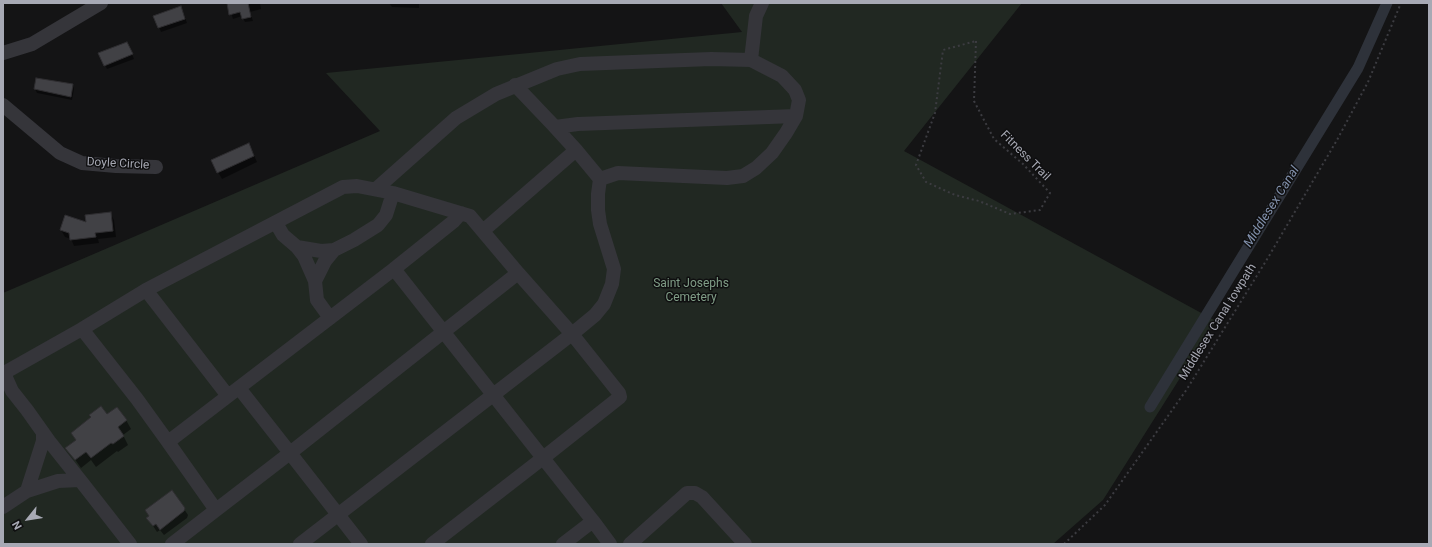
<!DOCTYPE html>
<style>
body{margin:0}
#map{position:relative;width:1432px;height:547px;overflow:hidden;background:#141415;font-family:Roboto,sans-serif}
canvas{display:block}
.frame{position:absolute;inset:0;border:4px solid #a7a9b4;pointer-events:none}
.north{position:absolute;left:8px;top:499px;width:40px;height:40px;-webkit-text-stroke:3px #0f0f10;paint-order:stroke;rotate:240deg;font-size:11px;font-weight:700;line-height:16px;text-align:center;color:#a7a9b4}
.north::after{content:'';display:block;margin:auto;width:14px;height:18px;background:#a7a9b4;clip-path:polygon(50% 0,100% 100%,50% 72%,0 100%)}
</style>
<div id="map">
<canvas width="1432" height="547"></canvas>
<div class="frame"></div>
<div class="north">N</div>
</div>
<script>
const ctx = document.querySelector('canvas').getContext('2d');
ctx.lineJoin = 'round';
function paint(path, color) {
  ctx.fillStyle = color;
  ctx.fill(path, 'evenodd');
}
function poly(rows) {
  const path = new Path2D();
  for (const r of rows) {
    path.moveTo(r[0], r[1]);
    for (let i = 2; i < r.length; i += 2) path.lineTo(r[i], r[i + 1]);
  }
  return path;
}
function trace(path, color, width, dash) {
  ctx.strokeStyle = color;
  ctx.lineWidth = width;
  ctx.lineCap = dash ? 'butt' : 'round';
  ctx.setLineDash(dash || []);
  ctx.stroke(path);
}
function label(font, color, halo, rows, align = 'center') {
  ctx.font = font + ' Roboto,sans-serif';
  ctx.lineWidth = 3;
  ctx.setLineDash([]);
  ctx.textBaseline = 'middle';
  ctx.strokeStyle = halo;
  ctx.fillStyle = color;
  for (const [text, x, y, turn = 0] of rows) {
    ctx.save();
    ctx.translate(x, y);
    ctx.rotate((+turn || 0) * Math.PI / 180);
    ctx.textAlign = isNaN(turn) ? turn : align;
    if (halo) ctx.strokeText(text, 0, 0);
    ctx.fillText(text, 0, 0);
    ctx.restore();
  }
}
paint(poly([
 [721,3,1022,3,904,151,1216,321,1103,500,1053,544,3,544,3,293,380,131,326,73,742,32]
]), '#212822');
paint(poly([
 [228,3,260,3,261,9,250,12,253,21,245,22,242,16,233,19],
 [389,3,419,3,419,8,392,7],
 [181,7,187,23,161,32,155,17],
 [129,47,134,59,107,69,105,65],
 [72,84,74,89,72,100,37,93,35,89],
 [252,151,257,162,222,179,218,172],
 [110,213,114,220,116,237,98,239,99,243,74,246,71,239,65,237,61,230,87,223],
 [107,416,126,420,131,429,123,435,128,445,118,452,117,451,96,467,91,460,81,468,67,448],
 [184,509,188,515,187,518,164,535,160,530,157,532,148,518]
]), '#0007');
trace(poly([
 [1150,407,1358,68,1387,3]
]), '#2e323a', 11);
const building = poly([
 [227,3,248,3,251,17,242,19,240,12,229,15,227,3],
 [181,6,185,19,158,28,153,16,181,6],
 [127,42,133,54,104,66,98,53,127,42],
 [36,78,73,84,71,97,34,89,36,78],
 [249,143,254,156,217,173,211,160,249,143],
 [111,212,113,231,95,233,96,237,70,240,69,233,60,230,65,215,86,222,85,215,111,212],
 [101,406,107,414,117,407,127,420,118,427,124,436,113,444,111,443,91,458,86,452,75,460,65,448,76,440,71,433,91,417,89,415,101,406],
 [172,490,185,508,184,511,160,530,156,524,153,526,146,518,149,516,145,510,172,490]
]);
paint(building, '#414145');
trace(building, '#2f2e31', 1);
trace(poly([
 [976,41,974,101,994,139,1023,164,1050,193,1040,210,1010,214,979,201,955,195,926,182,916,165,935,113,943,50,976,41],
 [1064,544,1105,505,1187,389,1269,256,1337,140,1368,82,1401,3]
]), '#3c3c41', 2, [2, 3]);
trace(poly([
 [3,53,32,44,101,3],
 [751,60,756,16,762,3],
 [515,85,555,127,578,124,796,116],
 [3,105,60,153,82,163,116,166,156,167],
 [576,150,600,179],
 [376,189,456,118,496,94,557,69,580,64,711,59,751,60,782,76,795,90,799,100,796,116,786,133,772,153,756,168,743,176,727,178,618,173,600,179,598,194,598,210,600,224,614,269,612,284,604,304,595,315,572,334,518,273],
 [484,230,576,150,555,127],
 [297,247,304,256,315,281,325,261,334,250],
 [394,269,454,221,461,213],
 [315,281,317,300,330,318],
 [82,329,146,290],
 [228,396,394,269,543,458,432,544],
 [43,433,43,441,27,491,58,481,80,480,49,441,27,410,12,391,4,373,82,329,137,399,168,442,228,396,146,290,343,187,357,186,393,193,386,215,378,225,354,240,334,250,321,251,297,247,283,235,276,223],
 [168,442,216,510,290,453,239,388],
 [80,480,130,544],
 [3,507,27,491],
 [593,521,610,544],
 [172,544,216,510],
 [300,544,572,334,619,393,620,397,543,458,593,521,563,544],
 [361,544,290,453,518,273,470,216,393,193],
 [630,544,687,493,695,493,702,497,745,544]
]), '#35353a', 14);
label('12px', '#a7a9b4', '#0f0f10', [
 ["Fitness Trail",1025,156,45],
 ["Doyle Circle",118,164,3],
 ["Middlesex Canal towpath",1218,322,-58]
]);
label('12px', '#809d87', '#0f0f10', [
 ["Saint Josephs",691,284],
 ["Cemetery",691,298]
]);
label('italic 13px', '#8291ac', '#0f0f10', [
 ["Middlesex Canal",1272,207,-58]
]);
</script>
